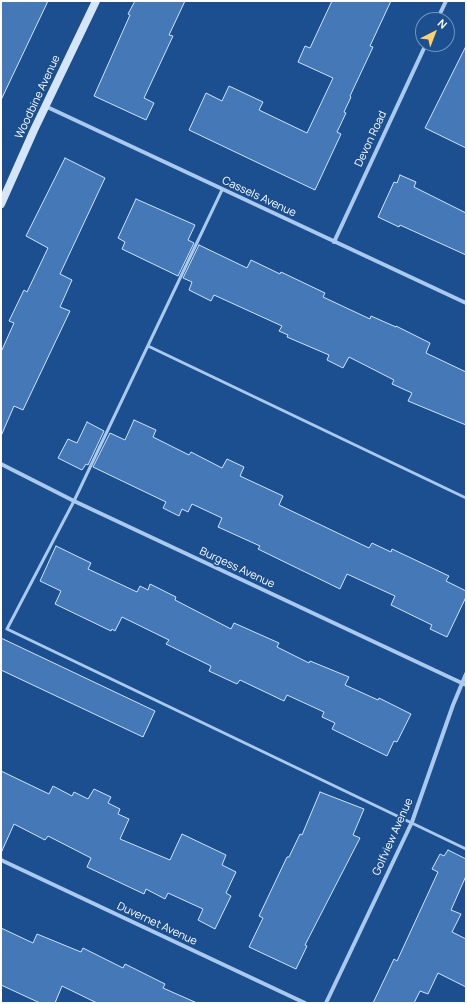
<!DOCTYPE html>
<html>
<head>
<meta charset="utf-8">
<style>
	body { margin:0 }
	#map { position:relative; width:467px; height:1004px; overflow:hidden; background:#1b4f8f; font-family:Manrope,sans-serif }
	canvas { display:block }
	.frame { position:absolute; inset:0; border:2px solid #fff; pointer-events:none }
	.north { position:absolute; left:415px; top:12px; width:40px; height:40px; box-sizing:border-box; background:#1b4f8f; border:1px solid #7695bc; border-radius:50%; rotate:42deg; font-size:11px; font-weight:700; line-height:16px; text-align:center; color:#fff }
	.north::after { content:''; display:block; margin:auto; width:14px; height:18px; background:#ffd166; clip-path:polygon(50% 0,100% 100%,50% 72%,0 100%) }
</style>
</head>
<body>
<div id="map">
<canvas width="467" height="1004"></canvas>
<div class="frame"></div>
<div class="north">N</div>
</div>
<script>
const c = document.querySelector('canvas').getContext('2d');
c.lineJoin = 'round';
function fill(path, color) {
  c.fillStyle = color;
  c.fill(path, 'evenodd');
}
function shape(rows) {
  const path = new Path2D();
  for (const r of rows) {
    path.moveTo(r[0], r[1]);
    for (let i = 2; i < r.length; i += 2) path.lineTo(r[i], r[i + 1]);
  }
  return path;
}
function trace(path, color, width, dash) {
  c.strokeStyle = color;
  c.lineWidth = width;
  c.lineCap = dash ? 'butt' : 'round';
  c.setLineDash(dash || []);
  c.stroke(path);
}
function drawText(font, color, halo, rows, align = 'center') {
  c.font = font + ' Manrope,sans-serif';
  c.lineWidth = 3.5;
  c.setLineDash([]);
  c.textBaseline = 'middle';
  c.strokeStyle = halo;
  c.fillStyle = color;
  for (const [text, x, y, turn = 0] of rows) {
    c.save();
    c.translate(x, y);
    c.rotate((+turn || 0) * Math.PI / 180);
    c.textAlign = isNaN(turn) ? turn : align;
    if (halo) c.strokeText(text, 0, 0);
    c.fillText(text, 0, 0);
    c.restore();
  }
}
const building = shape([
	[1,1,48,1,1,100,1,1],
	[135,1,185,1,169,35,173,36,144,98,154,103,146,120,94,96,130,15,128,14,135,1],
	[332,1,391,1,370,46,373,47,350,96,351,97,344,112,346,113,337,132,341,134,315,190,189,130,206,93,222,101,229,86,263,102,259,110,307,133,333,78,298,62,305,46,310,48,332,1],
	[466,46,466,148,425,128,466,46],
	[65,158,105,178,60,274,72,280,60,307,70,311,23,410,14,406,1,436,1,352,14,323,9,321,24,290,27,292,48,248,26,236,65,158],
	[400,175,416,182,414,187,466,213,466,255,400,225,399,227,378,217,394,182,397,183,400,175],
	[136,199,195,225,188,240,194,243,178,276,122,249,125,242,118,238,136,199],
	[199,245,247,268,251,260,280,274,281,272,325,293,323,297,370,319,371,316,396,327,396,326,430,343,426,353,466,372,466,425,408,401,412,393,392,384,394,380,349,357,343,368,327,360,329,355,287,337,288,335,279,331,282,326,214,295,211,301,189,290,192,282,183,278,199,245],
	[134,420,156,430,153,437,189,455,191,452,222,468,227,459,244,467,240,476,283,496,279,505,369,548,372,543,391,552,392,549,449,576,446,581,466,591,466,597,447,637,430,629,432,625,391,605,395,596,347,574,340,589,258,549,260,546,218,527,222,518,192,504,188,512,182,509,179,516,163,508,166,502,93,467,110,433,125,440,134,420],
	[87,422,104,431,88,465,86,464,82,470,58,458,68,439,77,443,87,422],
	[56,546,91,563,88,569,137,592,140,586,148,590,150,584,176,597,175,600,231,629,234,623,279,643,277,647,309,663,310,661,349,677,345,685,378,700,379,698,411,714,397,742,394,741,387,756,332,729,335,723,322,717,324,712,287,695,284,701,240,680,237,684,209,671,211,666,166,644,169,640,122,617,115,631,112,629,111,631,55,604,61,591,40,581,56,546],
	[1,638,155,711,143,737,1,670,1,638],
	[1,771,49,794,53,786,72,796,74,792,88,799,94,789,111,797,108,803,120,809,118,814,129,819,120,839,170,860,182,834,226,855,222,865,236,872,226,893,231,896,215,929,198,920,203,909,168,893,165,899,146,889,144,894,87,867,91,858,48,836,45,840,14,824,1,853,1,771],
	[320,792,364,809,353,835,360,838,305,945,307,946,296,969,249,947,263,918,259,916,287,857,289,857,300,834,302,835,320,792],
	[448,850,466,859,466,876,451,910,461,914,452,932,466,939,466,987,438,973,428,994,420,991,414,1003,373,1003,394,959,397,961,438,872,432,869,440,854,444,856,448,850],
	[1,928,33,943,37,934,81,952,83,948,123,968,125,964,165,984,163,988,197,1003,97,1003,62,986,55,1003,40,1003,1,985,1,928]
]);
const lane = shape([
	[222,190,74,501,7,629,466,849],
	[148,346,466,498]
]);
const street = shape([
	[437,20,446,1],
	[45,106,466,303],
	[334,242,426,44],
	[1,464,74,501,466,685],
	[1,860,305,1003],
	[326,1003,412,822,453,705,466,674]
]);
const secondary = shape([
	[1,204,34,130,96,1]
]);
const streetNames = [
	["Woodbine Avenue",38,97,-65],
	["Devon Road",371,139,-65],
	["Cassels Avenue",259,197,25],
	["Burgess Avenue",237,568,25],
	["Golfview Avenue",393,837,-66],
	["Duvernet Avenue",157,924,25]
];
fill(building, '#4478b7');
trace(building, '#cfe3fa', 1);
trace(lane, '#a9c9ee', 3);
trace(street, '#a9c9ee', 4);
trace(secondary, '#d6e6fa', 8);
drawText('11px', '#fff', '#1b4f8f', streetNames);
</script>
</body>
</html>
